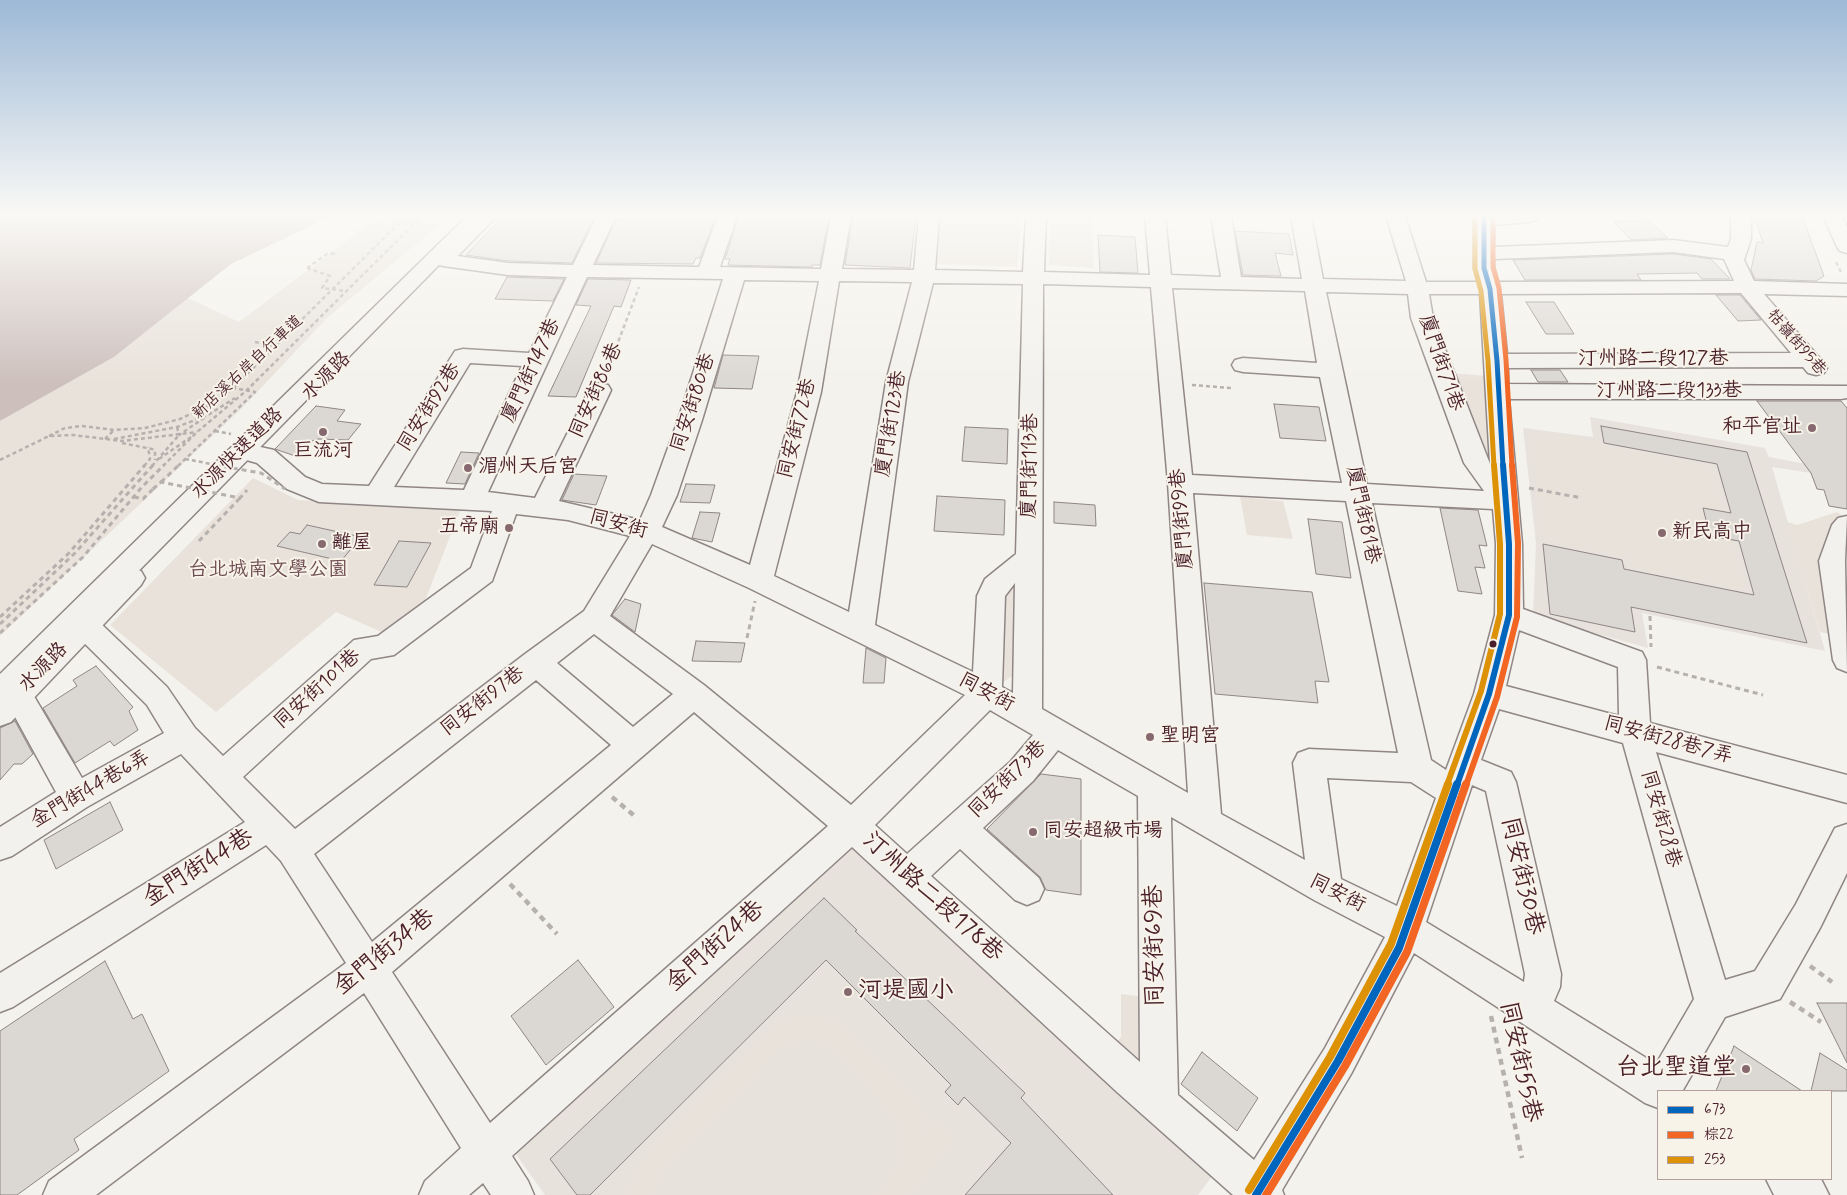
<!DOCTYPE html>
<html>
<head>
<meta charset="utf-8">
<style>
	body { margin:0 }
	#map { position:relative; width:1847px; height:1195px; overflow:hidden; background:#f4f2ec; font-family:Mynerve,"LXGW WenKai TC",sans-serif }
	canvas { display:block }
	.legend { position:absolute; left:1657px; top:1090px; width:175px; height:90px; box-sizing:border-box; background:#f7f3e8; border:1px solid #b29e9c; margin:0; padding:6px 9px; list-style:none; font-size:15px; color:#4a1f2b }
	.legend li { display:flex; align-items:center; gap:10px; height:25px }
	.legend b { width:25px; border:1px solid #b29e9c }
</style>
</head>
<body>
<div id="map">
<canvas width="1847" height="1195"></canvas>
<ul class="legend">
<li><b style="height:6px;background:#0065bd"></b>673</li>
<li><b style="height:6px;background:#f26522"></b>棕22</li>
<li><b style="height:6px;background:#dd9206"></b>253</li>
</ul>
</div>
<script>
const c = document.querySelector('canvas').getContext('2d');
c.lineJoin = 'round';
function fill(path, color) {
  c.fillStyle = color;
  c.fill(path, 'evenodd');
}
function shape(rows) {
  const path = new Path2D();
  for (const r of rows) {
    path.moveTo(r[0], r[1]);
    for (let i = 2; i < r.length; i += 2) path.lineTo(r[i], r[i + 1]);
  }
  return path;
}
function trace(path, color, width, dash) {
  c.strokeStyle = color;
  c.lineWidth = width;
  c.lineCap = dash ? 'butt' : 'round';
  c.setLineDash(dash || []);
  c.stroke(path);
}
function drawText(font, color, halo, rows, align = 'center') {
  c.font = font + ' Mynerve,"LXGW WenKai TC",sans-serif';
  c.lineWidth = 4;
  c.setLineDash([]);
  c.textBaseline = 'middle';
  c.strokeStyle = halo;
  c.fillStyle = color;
  for (const [text, x, y, turn = 0] of rows) {
    c.save();
    c.translate(x, y);
    c.rotate((+turn || 0) * Math.PI / 180);
    c.textAlign = isNaN(turn) ? turn : align;
    if (halo) c.strokeText(text, 0, 0);
    c.fillText(text, 0, 0);
    c.restore();
  }
}
const built = shape([
	[1590,417,1765,448,1769,457,1816,466,1829,506,1824,490,1817,489,1811,473,1772,467,1825,651,1642,613,1648,648,1533,616,1536,543,1523,428,1593,437],
	[851,838,1213,1175,1198,1195,545,1195,510,1146]
]);
const green = shape([
	[380,216,450,216,327,318,241,409,0,636,0,421,114,357,188,298,239,322],
	[935,216,1022,216,1017,267,930,264],
	[1050,216,1092,216,1094,268,1049,265],
	[1448,373,1490,376,1498,481,1481,462],
	[1532,433,1600,442,1600,446,1711,467,1745,589,1632,566,1630,557,1544,540],
	[1703,508,1718,511,1726,538,1710,535],
	[253,478,298,500,461,508,423,606,391,636,336,612,216,712,110,625],
	[1240,497,1283,501,1293,539,1247,535],
	[1837,512,1847,519,1829,549,1838,636,1820,632,1787,522,1797,525],
	[1025,579,1023,669,994,688,998,596],
	[1121,994,1153,998,1155,1071,1109,1051,1121,1037],
	[809,1015,830,1019,843,1026,918,1106,923,1116,923,1140,938,1121,954,1139,909,1195,879,1195,899,1167,903,1145,900,1122,837,1051,828,1045,808,1039,796,1040,780,1047,668,1163,661,1172,653,1195,629,1195,641,1164,655,1148,773,1027,793,1017]
]);
const water = shape([
	[0,216,331,216,231,264,114,357,0,421]
]);
const building = shape([
	[503,216,590,216,589,219,593,219,572,263,508,261,466,255,503,216],
	[631,216,709,216,715,218,700,258,696,258,693,264,596,263,616,220,629,220,631,216],
	[746,216,829,216,820,265,812,265,812,267,728,265,730,259,725,259,738,219,745,219,746,216],
	[853,216,916,216,910,268,845,265,853,216],
	[1754,216,1802,216,1824,276,1816,281,1755,279,1751,270,1757,242,1763,243,1754,216],
	[1649,220,1668,238,1631,240,1614,222,1649,220],
	[1235,231,1289,234,1293,255,1275,253,1281,276,1243,275,1235,231],
	[1098,235,1135,237,1138,273,1100,272,1098,235],
	[1673,254,1711,259,1730,279,1702,279,1697,273,1637,274,1641,280,1525,280,1513,260,1673,254],
	[507,277,508,277,564,279,553,301,495,299,507,277],
	[588,279,631,280,621,307,614,306,576,397,548,396,591,306,576,305,588,279],
	[1716,295,1740,295,1761,320,1738,321,1716,295],
	[1526,302,1554,302,1574,334,1546,334,1526,302],
	[723,355,759,356,752,389,714,388,723,355],
	[1531,370,1560,370,1568,382,1538,382,1531,370],
	[1757,401,1841,401,1847,408,1847,509,1829,506,1824,490,1817,489,1811,473,1757,401],
	[1274,404,1319,407,1326,441,1280,438,1274,404],
	[316,406,345,410,337,421,361,424,348,440,318,439,306,443,298,457,275,449,316,406],
	[1601,426,1747,452,1807,643,1631,607,1635,632,1550,614,1543,544,1622,560,1624,569,1754,595,1739,541,1710,536,1703,508,1731,513,1717,464,1604,443,1601,426],
	[965,427,1008,429,1007,464,962,461,965,427],
	[461,452,479,453,465,484,446,483,461,452],
	[574,474,607,476,596,505,562,500,574,474],
	[686,484,715,485,710,503,680,502,686,484],
	[937,496,1005,500,1004,535,934,531,937,496],
	[1054,502,1095,505,1096,526,1054,523,1054,502],
	[1440,508,1478,510,1487,546,1479,545,1485,568,1475,567,1482,594,1458,591,1440,508],
	[700,512,720,513,712,542,692,538,700,512],
	[1308,519,1342,522,1351,578,1316,574,1308,519],
	[307,525,361,537,341,561,277,546,290,532,300,534,307,525],
	[399,541,431,543,407,587,374,585,399,541],
	[1204,583,1312,592,1329,682,1315,681,1318,703,1215,694,1204,583],
	[625,599,641,604,635,632,612,615,625,599],
	[696,641,745,643,741,662,692,661,696,641],
	[866,648,886,658,884,683,863,683,866,648],
	[96,666,133,707,129,711,138,730,114,746,110,741,75,763,43,708,77,686,73,680,96,666],
	[15,721,33,754,22,764,14,764,0,780,0,728,15,721],
	[1041,774,1081,779,1081,895,1046,890,1040,877,987,829,1041,774],
	[110,802,123,830,56,869,44,840,110,802],
	[824,898,857,930,855,931,1025,1093,1021,1098,1113,1195,965,1195,1011,1143,964,1097,958,1105,945,1092,951,1085,826,960,590,1195,577,1195,550,1159,824,898],
	[578,960,614,1007,546,1065,511,1016,578,960],
	[105,961,133,1019,142,1014,169,1071,74,1139,79,1150,17,1195,0,1195,0,1031,105,961],
	[1817,1003,1847,1003,1847,1063,1817,1003],
	[1734,1046,1802,1091,1716,1091,1734,1046],
	[1202,1052,1258,1098,1237,1131,1181,1084,1202,1052],
	[1820,1053,1847,1070,1847,1091,1811,1091,1820,1053]
]);
const pathFar2 = shape([
	[1836,262,1842,274],
	[307,268,330,276,322,288,345,291],
	[307,268,327,254,337,253],
	[255,342,275,346],
	[606,374,639,287],
	[1192,385,1231,388],
	[177,427,179,435,204,418],
	[215,431,231,434],
	[49,436,65,428,82,426,114,430,145,428,180,419,210,405,233,388,392,230,409,216],
	[105,439,114,430],
	[114,439,177,427,208,415,235,398],
	[122,443,152,449,155,451,155,460],
	[159,459,191,437],
	[0,460,49,436,73,435,122,441,197,432],
	[144,466,150,459,148,447],
	[152,466,179,435],
	[163,466,197,432,246,391,422,216],
	[178,466,255,392,234,388]
]);
const pathFar1 = shape([
	[161,482,179,465],
	[1529,488,1582,498],
	[134,497,143,499,153,489],
	[199,541,240,498],
	[1650,616,1651,647],
	[0,617,69,553,145,465],
	[0,624,74,554,153,465],
	[0,633,83,557,141,488,164,465],
	[747,638,755,601],
	[1657,667,1763,695]
]);
const path = shape([
	[612,797,637,818],
	[510,884,557,934],
	[1810,966,1832,982],
	[1790,1002,1821,1022],
	[1491,1016,1522,1158]
]);
const minor = shape([
	[597,216,616,216,593,265,699,267,718,216,737,216,720,267,821,269,831,216,851,216,842,269,914,270,919,216,939,216,935,270,1023,272,1026,216,1046,216,1044,272,1150,275,1145,216,1165,216,1171,275,1221,277,1211,216,1231,216,1241,277,1302,279,1291,216,1311,216,1323,279,1406,281,1386,216,1405,216,1426,282,1478,282,1474,268,1474,216,1539,216,1537,220,1530,222,1494,225,1494,247,1673,240,1728,247,1731,239,1731,216,1751,216,1751,239,1744,260,1754,281,1847,284,1847,296,1764,294,1824,363,1827,368,1824,373,1816,375,1808,373,1803,367,1508,368,1508,384,1847,386,1847,398,1841,399,1509,399,1522,544,1523,609,1642,652,1646,660,1650,723,1847,775,1847,803,1656,752,1725,980,1755,971,1796,904,1835,828,1847,824,1847,873,1820,928,1780,999,1725,1017,1683,1090,1658,1091,1658,1108,1645,1103,1414,953,1351,1074,1282,1190,1284,1195,1233,1195,1117,1092,852,847,512,1156,528,1181,534,1195,491,1195,483,1183,469,1195,419,1195,425,1181,461,1148,364,993,96,1195,43,1195,49,1181,346,963,281,861,266,845,13,1007,0,1012,0,973,245,822,181,754,87,807,12,856,0,860,0,827,56,792,3,695,8,686,18,683,28,686,82,778,164,733,147,705,75,634,71,626,75,618,85,615,95,618,167,687,195,728,223,756,354,640,378,636,471,568,492,511,319,502,287,489,257,463,243,459,240,453,243,447,252,445,265,448,274,450,305,477,322,484,369,486,455,351,463,349,529,353,567,277,508,275,443,266,436,264,433,260,436,256,443,254,508,263,573,265,597,216],
	[1673,252,1724,259,1734,281,1498,282,1494,268,1494,259,1673,252],
	[587,277,723,279,678,420,651,495,640,520,559,501,611,390,608,385,600,383,592,385,589,390,535,498,488,492,587,277],
	[744,280,819,281,797,392,750,565,662,527,677,495,702,420,744,280],
	[839,281,912,282,886,382,849,612,774,576,821,392,839,281],
	[933,283,1023,284,1016,554,985,579,977,596,973,672,875,625,908,382,933,283],
	[1043,284,1151,287,1168,483,1188,793,1042,709,1043,284],
	[1172,288,1305,291,1317,363,1243,358,1235,360,1232,365,1235,370,1243,372,1320,377,1342,483,1192,475,1172,288],
	[1326,292,1408,294,1411,318,1464,463,1484,491,1367,484,1326,292],
	[1741,293,1791,353,1507,354,1501,294,1741,293],
	[1429,294,1480,294,1490,464,1433,318,1429,294],
	[470,363,522,366,464,490,394,487,470,363],
	[1193,493,1346,501,1398,753,1309,749,1298,753,1293,763,1305,860,1221,814,1193,493],
	[1372,503,1493,509,1496,544,1495,615,1474,694,1446,770,1431,760,1372,503],
	[516,514,568,520,630,536,584,611,525,654,295,829,243,777,371,659,394,655,492,581,516,514],
	[652,544,749,588,965,695,851,805,704,685,610,616,652,544],
	[1015,583,1013,693,1002,687,1005,596,1015,583],
	[1519,630,1618,667,1619,716,1506,686,1519,630],
	[594,634,673,694,633,727,557,663,594,634],
	[536,680,611,745,372,942,314,854,536,680],
	[1499,709,1623,743,1694,999,1656,1064,1554,1001,1560,987,1561,974,1516,782,1511,772,1481,760,1499,709],
	[990,710,1033,735,1011,761,907,854,875,825,990,710],
	[694,712,828,826,490,1123,392,972,694,712],
	[1058,750,1138,796,1140,1062,931,876,960,849,1015,900,1027,905,1039,900,1044,889,1039,878,983,828,1033,781,1058,750],
	[1327,778,1411,782,1436,798,1397,906,1341,879,1327,778],
	[1472,785,1486,791,1525,974,1524,982,1426,922,1472,785],
	[1171,817,1314,900,1385,937,1325,1048,1254,1160,1178,1095,1171,817],
	[1847,516,1845,561,1847,672,1837,668,1833,660,1819,561,1832,525,1838,518,1847,516],
	[1766,1179,1821,1179,1829,1195,1774,1195,1766,1179]
]);
const major = shape([
	[477,216,497,216,452,262,445,264,438,262,435,258,438,254,477,216],
	[1823,216,1842,216,1847,227,1847,253,1840,251,1837,247,1823,216],
	[131,568,141,571,145,578,141,585,11,722,0,726,0,693,121,571,131,568]
]);
const highway = shape([
	[467,216,487,216,10,702,0,705,0,674,467,216]
]);
const pathBridgeFar1 = shape([
	[185,459,222,466]
]);
const pathBridge = shape([
	[215,465,261,473,285,489],
	[153,489,161,482,240,498,247,490]
]);
const bus1Far2 = shape([
	[1484,216,1484,268,1490,289,1497,361,1503,466]
]);
const bus1Far1 = shape([
	[1457,785,1489,694,1509,615,1509,544,1503,465]
]);
const bus1 = shape([
	[1256,1195,1338,1061,1399,948,1457,784]
]);
const bus2Far2 = shape([
	[1493,216,1493,267,1499,288,1506,360,1512,466]
]);
const bus2Far1 = shape([
	[1466,785,1497,697,1517,617,1518,543,1512,465]
]);
const bus2 = shape([
	[1266,1195,1345,1066,1407,952,1466,784]
]);
const bus3Far2 = shape([
	[1475,216,1475,269,1481,291,1488,361,1494,466]
]);
const bus3Far1 = shape([
	[1447,785,1481,691,1500,614,1500,544,1494,465]
]);
const bus3 = shape([
	[1249,1190,1330,1057,1391,944,1448,784]
]);
const markers = [
	[1812,428,5,"#86696f"],
	[323,432,5,"#86696f"],
	[468,468,5,"#86696f"],
	[509,528,5,"#86696f"],
	[1662,533,5,"#86696f"],
	[322,544,5,"#86696f"],
	[1493,644,4.5,"#4a1f2b"],
	[1150,737,5,"#86696f"],
	[1033,832,5,"#86696f"],
	[848,992,5,"#86696f"],
	[1746,1069,5,"#86696f"]
];
const farStreetnames = [
	["牯嶺街95巷",1796,343,49],
	["新店溪右岸自行車道",248,368,-43]
];
const streetNames = [
	["汀州路二段127巷",1653,360],
	["廈門街71巷",1440,363,71],
	["廈門街147巷",532,371,-65],
	["水源路",327,377,-45],
	["同安街86巷",597,391,-66],
	["汀州路二段133巷",1669,392],
	["同安街80巷",694,403,-72],
	["同安街92巷",430,408,-58],
	["廈門街123巷",892,424,-81],
	["同安街72巷",798,429,-76],
	["水源快速道路",238,454,-45],
	["廈門街113巷",1031,466,-89],
	["廈門街81巷",1362,515,78],
	["廈門街99巷",1183,519,-95],
	["同安街",618,525,15],
	["水源路",44,668,-46],
	["同安街101巷",318,690,-42],
	["同安街",986,693,28],
	["同安街97巷",483,702,-38],
	["同安街28巷7弄",1668,741,15],
	["同安街73巷",1008,780,-45],
	["金門街44巷6弄",91,790,-30],
	["同安街28巷",1660,819,74],
	["同安街",1337,894,27]
];
const poiNames = [
	["和平官址",1802,428,"right"],
	["巨流河",323,452,"center"],
	["湄州天后宮",478,468],
	["五帝廟",499,528,"right"],
	["新民高中",1672,533],
	["離屋",332,544],
	["聖明宮",1160,737],
	["同安超級市場",1043,832]
];
const parkNames = [
	["台北城南文學公園",268,571]
];
const nearStreetnames = [
	["金門街44巷",199,869,-32],
	["同安街30巷",1521,876,77],
	["汀州路二段178巷",932,898,42],
	["同安街69巷",1156,946,-91],
	["金門街24巷",716,947,-42],
	["金門街34巷",385,953,-39],
	["同安街55巷",1519,1062,78]
];
const nearPoinames = [
	["河堤國小",858,992],
	["台北聖道堂",1736,1069,"right"]
];
fill(built, '#e7e2db');
fill(green, '#e8e2da');
fill(water, '#cdc0bc');
fill(building, '#dbd7d3');
trace(building, '#8f8685', 1);
trace(minor, '#8f8685', 3);
trace(major, '#8f8685', 3);
trace(highway, '#8f8685', 3);
trace(pathFar2, '#b6b0ae', 2.5, [4, 3]);
trace(pathFar1, '#b6b0ae', 3, [5, 4]);
trace(path, '#b6b0ae', 4.5, [6, 5]);
fill(minor, '#f2f1ed');
fill(major, '#f2f1ed');
fill(highway, '#f2f1ed');
trace(pathBridgeFar1, '#b6b0ae', 2.5, [4, 3]);
trace(pathBridge, '#b6b0ae', 3, [5, 4]);
trace(bus1Far2, '#0065bd', 5);
trace(bus1Far1, '#0065bd', 6);
trace(bus1, '#0065bd', 8);
trace(bus2Far2, '#f26522', 5);
trace(bus2Far1, '#f26522', 6);
trace(bus2, '#f26522', 8);
trace(bus3Far2, '#dd9206', 5);
trace(bus3Far1, '#dd9206', 6);
trace(bus3, '#dd9206', 8);
const sky = c.createLinearGradient(0, 0, 0, 384);
sky.addColorStop(0, '#9db9d6');
sky.addColorStop(0.56, '#faf9f6');
sky.addColorStop(1, '#faf9f600');
c.fillStyle = sky;
c.fillRect(0, 0, 1847, 384);
for (const [x, y, r, color] of markers) {
  const dot = new Path2D();
  dot.arc(x, y, r, 0, 2 * Math.PI);
  c.fillStyle = color;
  c.fill(dot);
  trace(dot, '#f7f3e8', 2);
}
drawText('16px', '#4a1f2b', '#f7f3e8', farStreetnames);
drawText('20px', '#4a1f2b', '#f7f3e8', streetNames);
drawText('20px', '#4a1f2b', '#f7f3e8', poiNames, 'left');
drawText('20px', '#6f4c53', '#f7f3e8', parkNames);
drawText('24px', '#4a1f2b', '#f7f3e8', nearStreetnames);
drawText('24px', '#4a1f2b', '#f7f3e8', nearPoinames, 'left');
</script>
</body>
</html>
